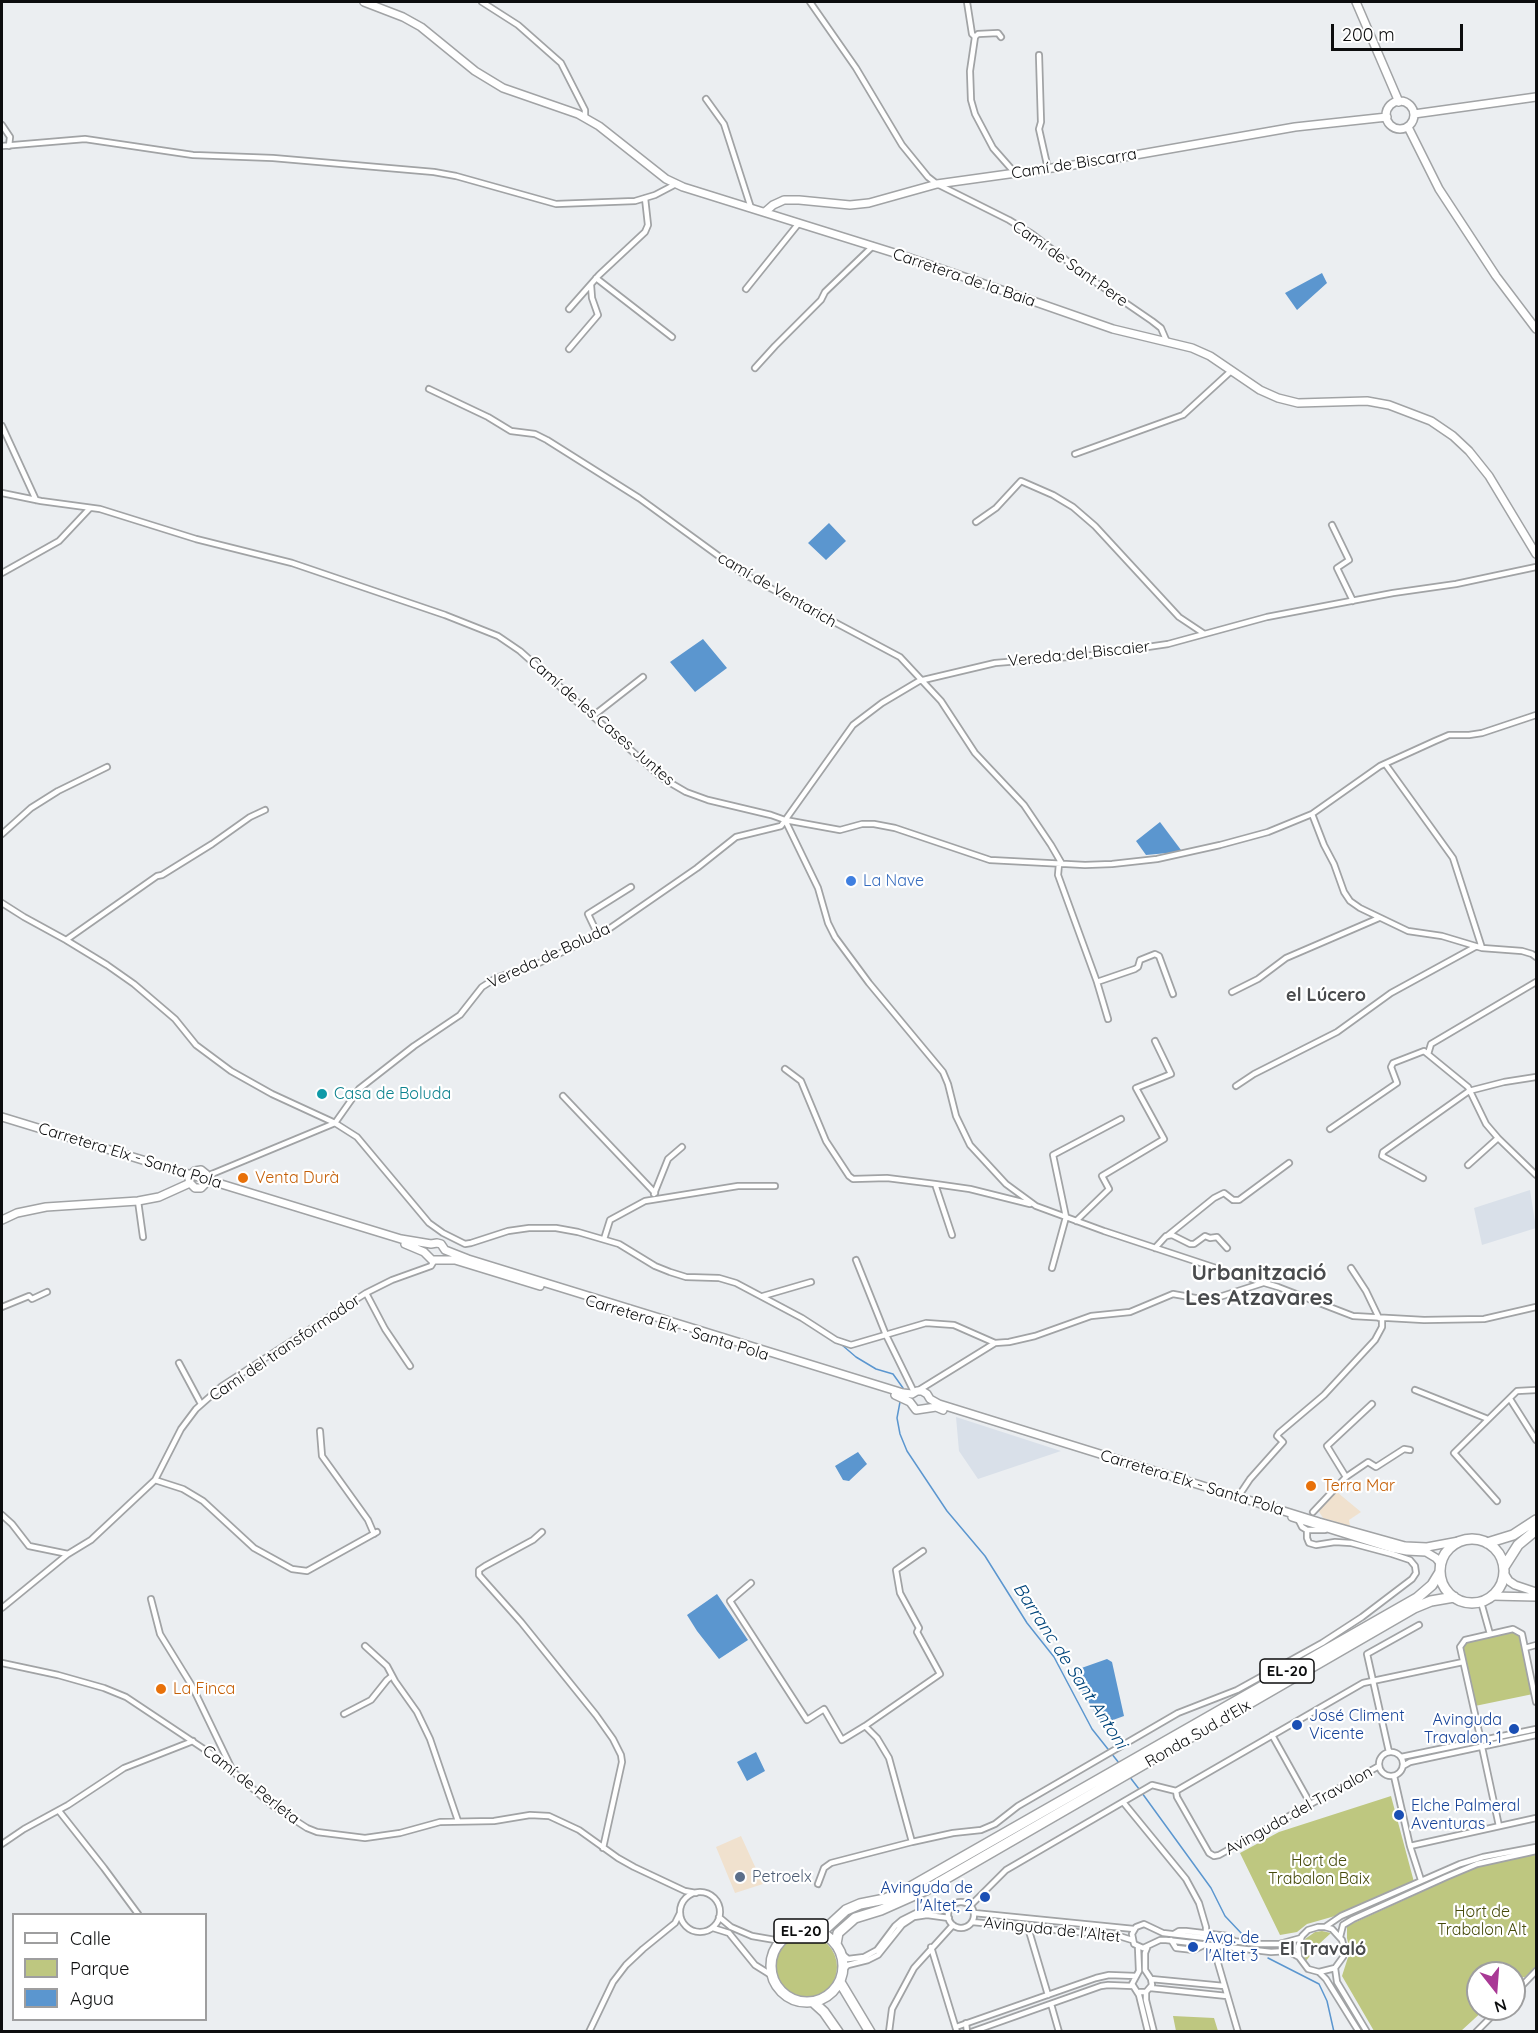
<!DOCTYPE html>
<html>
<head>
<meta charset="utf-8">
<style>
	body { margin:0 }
	#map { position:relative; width:1538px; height:2033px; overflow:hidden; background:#ebeef1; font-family:Quicksand,sans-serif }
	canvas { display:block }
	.frame { position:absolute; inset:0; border:3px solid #0c0d0e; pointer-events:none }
	.legend { position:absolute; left:12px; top:1913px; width:195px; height:108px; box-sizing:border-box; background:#fff; border:2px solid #9e9e9f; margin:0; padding:8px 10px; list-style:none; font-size:18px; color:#0c0d0e }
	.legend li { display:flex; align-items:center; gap:12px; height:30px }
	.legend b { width:30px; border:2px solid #9e9e9f }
	.north { position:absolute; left:1466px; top:1961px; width:60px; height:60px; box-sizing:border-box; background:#fff; border:2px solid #9e9e9f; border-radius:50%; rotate:163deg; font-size:16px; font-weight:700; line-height:24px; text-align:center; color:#0c0d0e }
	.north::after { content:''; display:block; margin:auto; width:21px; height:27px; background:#a93995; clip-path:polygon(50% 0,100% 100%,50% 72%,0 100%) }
	.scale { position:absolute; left:1331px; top:24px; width:132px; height:27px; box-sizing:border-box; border:3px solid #0c0d0e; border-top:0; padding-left:8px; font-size:18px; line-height:21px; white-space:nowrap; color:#0c0d0e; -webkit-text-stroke:4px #fff; paint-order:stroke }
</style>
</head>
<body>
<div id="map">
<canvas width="1538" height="2033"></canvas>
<div class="frame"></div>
<ul class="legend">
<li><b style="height:8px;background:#fff"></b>Calle</li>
<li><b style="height:16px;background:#bec780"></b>Parque</li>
<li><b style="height:16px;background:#5b96cf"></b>Agua</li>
</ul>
<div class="north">N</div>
<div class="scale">200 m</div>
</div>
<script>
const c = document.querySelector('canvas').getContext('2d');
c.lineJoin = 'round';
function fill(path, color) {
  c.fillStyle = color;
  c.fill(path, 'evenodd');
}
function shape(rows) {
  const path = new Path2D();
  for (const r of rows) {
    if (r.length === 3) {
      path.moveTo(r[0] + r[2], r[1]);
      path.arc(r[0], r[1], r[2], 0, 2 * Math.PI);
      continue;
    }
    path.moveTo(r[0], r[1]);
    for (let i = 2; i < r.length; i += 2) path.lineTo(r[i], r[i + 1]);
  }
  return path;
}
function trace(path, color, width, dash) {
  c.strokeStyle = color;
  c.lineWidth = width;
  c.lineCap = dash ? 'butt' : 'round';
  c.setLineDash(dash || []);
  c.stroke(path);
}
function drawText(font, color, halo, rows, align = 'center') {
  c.font = font + ' Quicksand,sans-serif';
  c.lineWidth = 4.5;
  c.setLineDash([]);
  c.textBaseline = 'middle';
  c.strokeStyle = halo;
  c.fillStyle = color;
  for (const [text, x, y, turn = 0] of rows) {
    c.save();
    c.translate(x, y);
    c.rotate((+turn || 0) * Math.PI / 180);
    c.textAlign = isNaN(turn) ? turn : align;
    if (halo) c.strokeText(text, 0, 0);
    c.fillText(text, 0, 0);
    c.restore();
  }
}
const commercial = shape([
	[1337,1492,1361,1512,1349,1520,1350,1526,1323,1518,1318,1510],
	[741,1836,763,1884,735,1893,716,1847]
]);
const built = shape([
	[1530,1190,1536,1228,1482,1245,1474,1208],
	[956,1417,1061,1451,978,1479,959,1451]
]);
const green = shape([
	[1511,1632,1518,1634,1521,1639,1533,1694,1475,1706,1463,1647,1468,1642],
	[1391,1796,1414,1882,1335,1916,1307,1924,1297,1932,1280,1935,1240,1853,1279,1832],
	[1536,1854,1536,1966,1525,1977,1514,1979,1514,1973,1478,1973,1478,2009,1485,2009,1461,2031,1374,2031,1342,1976,1350,1951,1347,1938,1347,1926,1478,1866],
	[1322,1931,1331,1933,1319,1944,1306,1961,1302,1952,1305,1939,1315,1932],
	[805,1967,32],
	[1173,2016,1214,2018,1218,2031,1176,2031]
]);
const water = shape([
	[1322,273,1327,283,1297,310,1285,293],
	[829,523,846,541,826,560,808,543],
	[703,639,727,668,695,692,670,662],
	[1160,822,1181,850,1178,852,1146,855,1136,841],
	[858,1452,867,1464,849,1481,843,1480,835,1466],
	[717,1594,748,1640,719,1659,697,1631,687,1615],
	[1107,1659,1112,1662,1124,1716,1102,1724,1073,1676,1073,1671],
	[756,1752,765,1771,747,1781,737,1762]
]);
const stream = shape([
	[842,1345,856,1357,876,1369,893,1374,903,1388],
	[900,1402,897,1418,900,1434,907,1451,947,1511,985,1556,1027,1623,1054,1657,1092,1729,1119,1763],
	[1129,1776,1139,1789],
	[1142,1793,1211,1888,1225,1916,1242,1934],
	[1268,1958,1319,1984,1327,2001,1334,2032]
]);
const street = shape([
	[482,2,518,25,561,63,585,110,585,118],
	[810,2,856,68,902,145,928,177,937,184,1009,220,1032,234,1088,277,1152,321,1161,328,1167,342],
	[967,2,972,34,975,37],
	[1001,37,998,33,978,34,975,37,970,71,971,100,975,114,993,148,1015,173],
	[1039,55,1041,122,1039,129,1048,169],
	[706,99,724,124,751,208],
	[2,125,10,137,9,146],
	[2,146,85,139,193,155,273,158,434,172,456,176,556,204,635,201,655,195,676,184],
	[596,278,672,337],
	[746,289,799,223],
	[569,309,599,275,645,232,648,225,645,198],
	[569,349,598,315,592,298,591,285],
	[755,368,775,346,821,300,825,292,873,246],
	[429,389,488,417,511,431,535,434,547,440,639,498,742,573,900,657,941,701,975,753,1024,805,1051,845,1062,864],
	[2,426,36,500],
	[1075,454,1183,415,1231,371],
	[2,493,41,501,100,509,196,539,292,563,445,615,498,636,520,651,662,778,686,792,708,800,771,815,785,820,840,830,862,824,874,824,895,828,990,860,1085,865,1112,864,1157,859,1220,845,1268,832,1312,814,1380,766,1435,741,1449,735,1469,735,1482,733,1536,715],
	[976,522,996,508,1021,481,1053,495,1073,507,1095,526,1179,617,1203,633],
	[1332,525,1349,560,1337,568,1353,601],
	[2,573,59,541,90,508],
	[593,716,643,677],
	[1386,765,1453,858,1482,948],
	[1312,814,1324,845,1334,864,1344,892,1350,901,1360,908,1408,931,1442,936,1482,948,1522,951,1532,954,1536,957],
	[785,820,818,888,828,923,835,937,869,983,943,1072,948,1084,956,1116,970,1145,1006,1184,1036,1206,1104,1231,1231,1273,1278,1287,1353,1316,1424,1320,1484,1319,1536,1307],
	[2,834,31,808,58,791,107,767],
	[1059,864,1058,875,1097,982,1108,1019],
	[2,903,24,917,66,940,107,965,134,984,175,1019,196,1045,231,1071,272,1094,335,1123,357,1137,429,1223,443,1233,465,1244,471,1243,508,1231,529,1228,556,1228,578,1232,619,1244,655,1266,670,1272,686,1277,719,1278,736,1283,802,1318,836,1340,851,1345,926,1323,954,1325,995,1343,1009,1342,1035,1336,1091,1316,1130,1312,1173,1294,1201,1299,1213,1299,1263,1283],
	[598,935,588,914,631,887],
	[66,940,157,876,162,875,212,844,250,817,265,810],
	[1097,982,1135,969,1138,967,1140,960,1155,954,1159,956,1173,994],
	[1232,992,1258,979,1286,958,1379,918],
	[1428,1054,1431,1044,1536,982],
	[785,1069,801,1081,826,1141,849,1176,853,1179,887,1178,935,1184,970,1189,1030,1204],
	[1236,1086,1254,1074,1337,1032,1391,993,1475,947],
	[563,1096,655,1193],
	[1330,1129,1397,1083,1391,1067,1393,1063,1424,1051,1468,1087,1486,1124,1498,1138,1536,1175],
	[1468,1165,1498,1138],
	[207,1176,335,1123,359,1089,414,1046,460,1015,482,987,496,978,539,963,603,933,697,868,736,837,781,826,853,725,882,703,919,681,995,663,1093,655,1168,644,1267,617,1393,593,1456,584,1536,567],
	[1423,1178,1382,1156,1383,1152,1469,1091,1504,1082,1536,1077],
	[935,1184,952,1235],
	[654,1194,668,1159,682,1147],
	[138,1201,143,1237],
	[1076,1221,1109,1189,1102,1176,1164,1139,1136,1088,1171,1074,1155,1041],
	[1167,1236,1214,1198,1224,1193,1233,1200,1239,1200,1289,1163],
	[604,1239,610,1220,645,1201,738,1186,775,1186],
	[1155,1248,1166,1236,1172,1235,1190,1244,1194,1244,1205,1236,1210,1238,1217,1237,1227,1248],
	[856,1260,886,1335,914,1392],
	[1052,1268,1066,1217,1053,1155,1121,1119],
	[1351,1268,1366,1291,1379,1318],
	[366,1293,385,1329,410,1366],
	[763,1296,811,1282],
	[2,1307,29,1296,32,1299,47,1292],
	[179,1363,201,1404],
	[919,1390,995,1343],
	[1415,1390,1488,1419],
	[1510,1399,1536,1440],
	[320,1431,322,1456,368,1520,374,1534],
	[1346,1477,1327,1446,1372,1404],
	[155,1480,183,1489,203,1501,254,1548,292,1569,307,1571,377,1532],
	[1238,1497,1250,1479,1283,1442,1277,1436,1279,1433,1324,1395,1375,1340,1382,1327,1382,1319],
	[1497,1501,1454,1453,1517,1391,1536,1390],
	[1313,1512,1346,1477,1368,1462,1376,1467,1404,1449,1410,1450],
	[2,1515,12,1524,29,1546,68,1554],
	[1307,1530,1325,1530],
	[542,1532,533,1540,485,1566,479,1570,479,1575,521,1622,596,1715,613,1739,621,1755,622,1762,603,1848],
	[751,1583,730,1601,807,1720,824,1709,842,1740,865,1726,877,1738,889,1758,912,1842],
	[151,1599,160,1634,192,1686,231,1767],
	[1481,1602,1490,1634],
	[2,1608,68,1554,91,1540,155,1480,181,1429,196,1409,222,1386,366,1293,392,1280,431,1266,434,1261],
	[365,1646,387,1666,395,1681,417,1712,430,1739,458,1821],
	[1525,1648,1536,1645],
	[2,1663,58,1675,104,1688,126,1697,216,1757,273,1806,307,1828,317,1832,365,1838,400,1833,440,1822,494,1821,530,1815,549,1816,579,1830,618,1858,634,1867,685,1891,696,1893],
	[344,1714,371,1700,387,1680,392,1676],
	[865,1726,940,1674,917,1632,919,1628,900,1593,896,1570,923,1551],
	[1272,1735,1310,1803],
	[1481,1741,1460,1647,1465,1640,1513,1629,1522,1634,1536,1702],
	[1482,1747,1499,1826],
	[1391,1764,12],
	[1389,1752,1367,1654,1419,1625],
	[1401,1757,1536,1729],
	[1403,1766,1410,1762,1536,1735],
	[1394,1776,1410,1846,1421,1880],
	[1176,1791,1363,1683,1463,1662],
	[1176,1791,1177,1797,1209,1853,1214,1856,1219,1855,1379,1766],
	[1123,1802,1186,1879,1199,1903,1206,1927,1206,1933],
	[59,1811,104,1868,138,1914],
	[2,1844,24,1829,68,1805,124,1768,193,1741],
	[1410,1846,1536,1818],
	[818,1884,824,1868,831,1863,912,1842,953,1833,981,1830,995,1824,1018,1806,1178,1713,1237,1690,1322,1643,1362,1617,1412,1579,1416,1573,1415,1566,1410,1560,1392,1554,1351,1543,1335,1542,1316,1545,1309,1543,1307,1538,1307,1530,1302,1527,1299,1521],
	[700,1912,20],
	[961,1915,13],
	[970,1906,1006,1870,1152,1785,1176,1791],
	[974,1913,1134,1929],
	[719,1917,731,1927,752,1936,781,1941],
	[972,1922,1119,1936,1132,1940],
	[1325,1927,1341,1916,1460,1864,1483,1857,1536,1847],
	[713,1928,729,1933,755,1965,771,1975],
	[1029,1931,1048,1995],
	[1174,1934,1179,1931,1186,1931,1228,1936,1234,1941],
	[1340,1937,1343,1925,1353,1919,1446,1877,1477,1864,1536,1851],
	[1171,1940,1176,1948,1194,1950,1204,1945],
	[1213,1946,1238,2032],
	[931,1947,957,2032],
	[1138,1947,1139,1971,1132,1984,1139,1995,1148,2032],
	[840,1952,848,1959,864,1957,877,1950,895,1926,902,1920,916,1913,941,1911,950,1908],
	[1299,1957,1288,1951,1271,1952,1166,1940,1160,1940,1143,1948,1134,1944,1132,1934,1136,1927,1144,1924,1163,1933,1258,1944,1279,1944,1301,1938],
	[1335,1968,1337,1982,1367,2032],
	[843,1970,848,1965,868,1960,878,1955,902,1925,914,1917,927,1915,949,1918],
	[1319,1972,1335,1968,1343,1957,1344,1948,1342,1940,1332,1929,1325,1927,1318,1927,1308,1930,1302,1936,1298,1947,1299,1957,1308,1969,1319,1972,1326,1979,1359,2032],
	[1151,1979,1224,1986],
	[1150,1988,1227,1996],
	[1139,1992,1146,1992,1152,1985,1151,1979,1145,1970,1145,1953,1147,1948],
	[1146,1992,1146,2000,1154,2032],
	[1514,1994,1536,1971],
	[1051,2004,1059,2032],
	[966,2023,967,2032],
	[956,2027,1096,1978,1109,1975,1136,1976],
	[589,2032,613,1982,626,1965,643,1949,675,1923,680,1913],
	[889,2032,892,2009,914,1968,953,1925],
	[971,2032,1101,1986,1108,1985,1133,1986],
	[1476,2032,1499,2009]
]);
const secondary = shape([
	[364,2,403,17,421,27,475,71,503,88,578,114,599,126,666,179,683,187,904,256,1113,329,1192,348,1210,356,1260,390,1278,398,1298,403,1367,401,1389,405,1431,421,1453,436,1469,451,1489,476,1536,554],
	[1356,2,1399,102],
	[1400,115,14],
	[1414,114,1536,97],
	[1408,127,1439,189,1496,276,1536,329],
	[765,212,773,205,784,200,799,200,850,205,869,203,937,184,1095,162,1295,127,1387,117],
	[2,1117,401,1239,431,1244,437,1243,441,1244,445,1250,468,1259,903,1393,912,1394,917,1391,922,1391,927,1394,930,1399,939,1404,1319,1522,1405,1546,1427,1547,1459,1541],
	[190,1175,195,1171,201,1170,206,1174,207,1180],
	[189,1179,190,1183,195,1188,201,1188,206,1183],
	[2,1220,17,1213,46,1207,138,1201,159,1197,190,1183],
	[405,1244,424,1252,432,1260,455,1260,540,1286],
	[895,1395,910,1402,916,1410,936,1407,943,1410],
	[1292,1517,1391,1548,1407,1551,1426,1552,1436,1558,1441,1564],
	[1504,1573,1509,1581,1515,1585,1536,1592],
	[1492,1596,1536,1597]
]);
const highway = shape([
	[1472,1571,32],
	[1487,1543,1513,1535,1536,1520],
	[1504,1567,1518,1545,1536,1530],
	[807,1966,36],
	[821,1933,846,1910,860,1904,885,1899,907,1889,1417,1598,1432,1585,1440,1572],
	[836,1944,838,1933,855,1918,881,1910,926,1890,1414,1608,1431,1601,1454,1597],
	[840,1982,870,2032],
	[813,2002,824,2012,838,2032]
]);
const markers = [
	[851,881,6,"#3f7fe0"],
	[322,1094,6,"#0f9aa8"],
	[243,1178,6,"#e8710a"],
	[1311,1486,6,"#e8710a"],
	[161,1689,6,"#e8710a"],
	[1297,1725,6,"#1a4fb4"],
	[1514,1729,6,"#1a4fb4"],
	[1399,1815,6,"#1a4fb4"],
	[740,1877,6,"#5c6f8a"],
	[985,1897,6,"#1a4fb4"],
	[1193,1947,6,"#1a4fb4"]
];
const shields = [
	[1287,1671,54],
	[801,1931,54]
];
const shieldNames = [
	["EL-20",1287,1671],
	["EL-20",801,1931]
];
const streetNames = [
	["Camí de Biscarra",1074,164,-9],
	["Camí de Sant Pere",1070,264,35],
	["Carretera de la Baia",964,278,19],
	["camí de Ventarich",777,590,30],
	["Vereda del Biscaier",1079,654,-6],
	["Camí de les Cases Juntes",601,721,41],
	["Vereda de Boluda",549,956,-25],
	["Carretera Elx - Santa Pola",130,1156,17],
	["Carretera Elx - Santa Pola",677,1328,17],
	["Camí del transformador",285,1348,-34],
	["Carretera Elx - Santa Pola",1192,1483,17],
	["Ronda Sud d'Elx",1198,1734,-30],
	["Camí de Perleta",251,1785,38],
	["Avinguda del Travalon",1299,1811,-29],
	["Avinguda de l'Altet",1052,1930,6]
];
const shopNames = [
	["La Nave",863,881]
];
const cultureNames = [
	["Casa de Boluda",334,1094]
];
const foodNames = [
	["Venta Durà",255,1178],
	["Terra Mar",1323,1486],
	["La Finca",173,1689]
];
const transitNames = [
	["José Climent",1309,1716],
	["Vicente",1309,1734],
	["Avinguda",1502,1720,"right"],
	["Travalon, 1",1502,1738,"right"],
	["Elche Palmeral",1411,1806],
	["Aventuras",1411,1824],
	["Avinguda de",973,1888,"right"],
	["l'Altet, 2",973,1906,"right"],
	["Avg. de",1205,1938],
	["l'Altet 3",1205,1956]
];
const parkNames = [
	["Hort de",1319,1861],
	["Trabalon Baix",1319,1879],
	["Hort de",1482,1912],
	["Trabalon Alt",1482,1930]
];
const serviceNames = [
	["Petroelx",752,1877]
];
const neighbourhoodNames = [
	["el Lúcero",1326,996],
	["El Travaló",1323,1950]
];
const waterNames = [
	["Barranc de Sant Antoni",1070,1666,57]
];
const districtNames = [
	["Urbanització",1259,1273],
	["Les Atzavares",1259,1298]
];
fill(commercial, '#f0e1ce');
fill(built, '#d9e0e9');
fill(green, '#bec780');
fill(water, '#5b96cf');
trace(stream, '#5b96cf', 1.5);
trace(street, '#a1a3a5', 8);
trace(secondary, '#a1a3a5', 10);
trace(highway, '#a1a3a5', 12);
trace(street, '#fff', 4.5);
trace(secondary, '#fff', 7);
trace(highway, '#fff', 9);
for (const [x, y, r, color] of markers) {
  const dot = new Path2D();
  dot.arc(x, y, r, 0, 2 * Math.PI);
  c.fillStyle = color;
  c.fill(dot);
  trace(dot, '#fff', 2);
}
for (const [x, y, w] of shields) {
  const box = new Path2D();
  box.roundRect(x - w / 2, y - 12, w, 24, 4.5);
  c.fillStyle = '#fff';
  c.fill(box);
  trace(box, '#0c0d0e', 1.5);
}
drawText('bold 15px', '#0c0d0e', null, shieldNames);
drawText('16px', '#0c0d0e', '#fff', streetNames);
drawText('16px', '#366cbe', '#fff', shopNames, 'left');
drawText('16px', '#0d838f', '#fff', cultureNames, 'left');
drawText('16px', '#c56008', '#fff', foodNames, 'left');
drawText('16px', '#164399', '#fff', transitNames, 'left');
drawText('16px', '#464b0c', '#fff', parkNames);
drawText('16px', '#4e5e75', '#fff', serviceNames, 'left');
drawText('bold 18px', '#494b4d', '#fff', neighbourhoodNames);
drawText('italic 18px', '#00457b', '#fff', waterNames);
drawText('bold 22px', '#494b4d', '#fff', districtNames);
</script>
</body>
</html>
